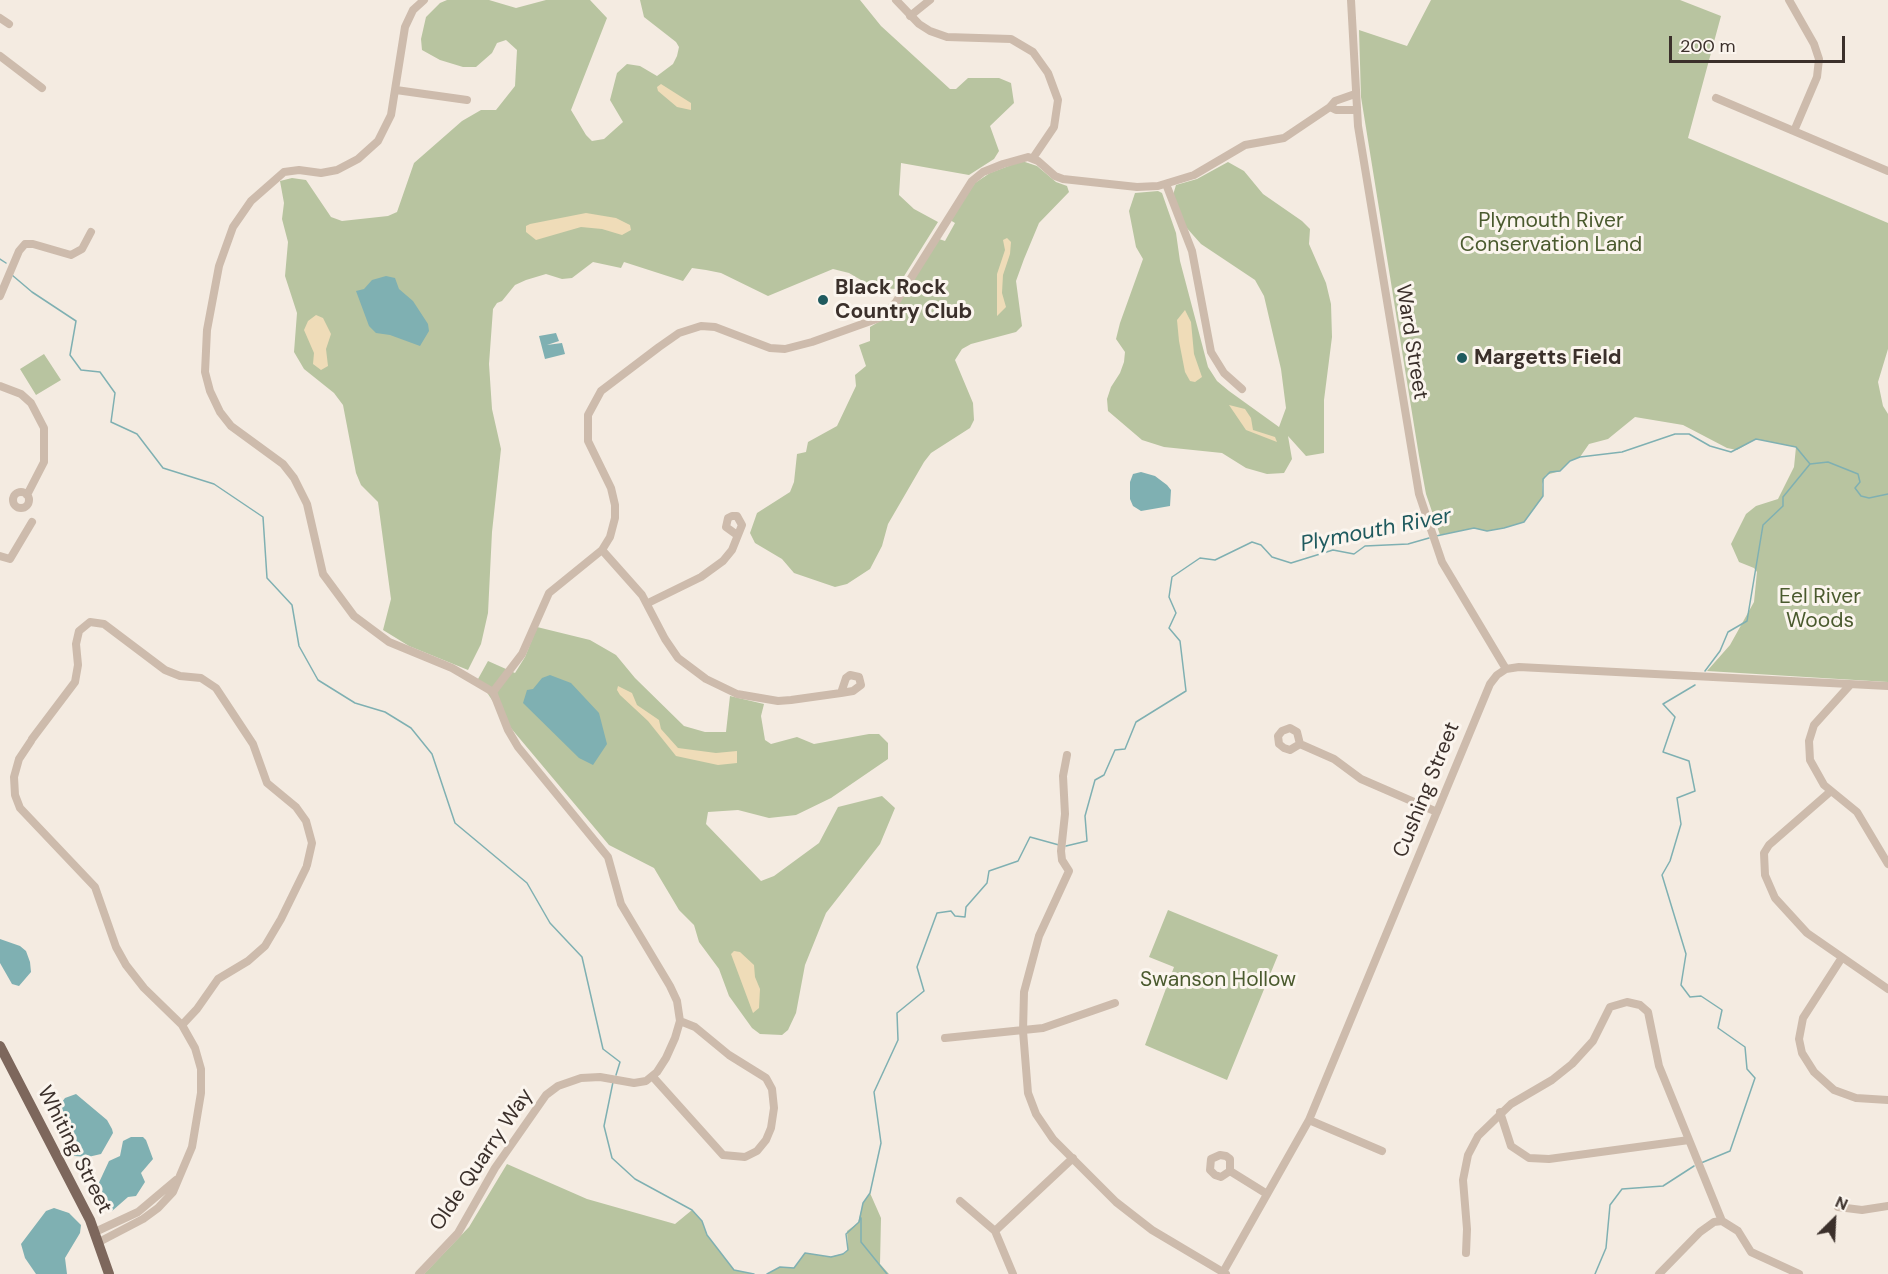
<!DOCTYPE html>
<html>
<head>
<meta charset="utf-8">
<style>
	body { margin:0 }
	#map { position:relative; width:1888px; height:1274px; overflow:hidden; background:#f4ebe1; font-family:"DM Sans",sans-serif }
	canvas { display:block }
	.north { position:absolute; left:1804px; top:1190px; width:60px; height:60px; -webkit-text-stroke:4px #fbf5ee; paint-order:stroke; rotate:24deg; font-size:16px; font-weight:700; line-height:24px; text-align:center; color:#3b302b }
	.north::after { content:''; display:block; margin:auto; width:21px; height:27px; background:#3b302b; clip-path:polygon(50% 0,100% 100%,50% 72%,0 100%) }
	.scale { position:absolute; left:1669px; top:36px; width:176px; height:27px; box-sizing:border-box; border:3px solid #3b302b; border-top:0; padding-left:8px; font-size:18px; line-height:21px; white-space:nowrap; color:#3b302b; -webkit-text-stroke:4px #fbf5ee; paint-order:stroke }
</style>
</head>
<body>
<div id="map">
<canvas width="1888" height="1274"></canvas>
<div class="north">N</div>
<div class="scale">200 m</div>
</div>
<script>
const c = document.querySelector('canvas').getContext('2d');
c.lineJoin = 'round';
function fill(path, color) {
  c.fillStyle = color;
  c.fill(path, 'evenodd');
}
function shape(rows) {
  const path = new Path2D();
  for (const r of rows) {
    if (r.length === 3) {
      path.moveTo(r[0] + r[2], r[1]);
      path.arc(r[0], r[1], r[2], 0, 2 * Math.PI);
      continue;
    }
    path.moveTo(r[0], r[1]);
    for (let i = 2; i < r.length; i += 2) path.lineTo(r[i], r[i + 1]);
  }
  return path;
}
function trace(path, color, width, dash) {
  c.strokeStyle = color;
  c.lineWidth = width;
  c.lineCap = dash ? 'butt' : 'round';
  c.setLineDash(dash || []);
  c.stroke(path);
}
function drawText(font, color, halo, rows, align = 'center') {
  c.font = font + ' "DM Sans",sans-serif';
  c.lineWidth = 6;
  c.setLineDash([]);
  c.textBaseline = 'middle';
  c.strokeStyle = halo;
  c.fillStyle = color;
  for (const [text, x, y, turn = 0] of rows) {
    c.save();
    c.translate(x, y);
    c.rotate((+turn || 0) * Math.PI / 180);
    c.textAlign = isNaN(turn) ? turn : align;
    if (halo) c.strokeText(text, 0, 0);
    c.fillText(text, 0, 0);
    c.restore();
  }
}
const green = shape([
	[447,0,489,0,516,8,546,0,590,0,607,18,571,110,586,135,592,141,604,139,623,122,610,100,617,73,627,64,640,66,657,76,673,64,677,56,679,47,676,42,644,17,640,0,860,0,881,26,950,89,956,89,968,78,999,78,1011,83,1014,103,990,126,999,151,994,159,969,175,901,163,899,195,914,209,938,222,896,289,864,287,861,280,849,273,833,269,768,296,721,273,706,270,692,268,683,281,624,262,621,268,593,262,572,278,562,279,546,274,526,280,515,285,502,301,497,303,493,309,489,364,492,409,501,449,492,532,488,613,481,644,468,670,409,646,383,630,391,599,378,502,361,485,356,473,343,405,334,393,304,369,294,352,297,313,285,276,288,242,282,219,284,203,280,181,292,178,306,180,331,217,342,221,388,216,397,212,414,163,462,121,481,110,496,110,515,86,517,50,506,40,497,43,492,53,476,67,463,67,440,60,422,50,421,39,426,17,440,3],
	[1431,0,1680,0,1721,16,1688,138,1888,223,1888,349,1878,382,1883,406,1888,414,1888,682,1707,671,1730,645,1754,602,1757,572,1754,568,1739,562,1731,544,1746,514,1756,506,1778,499,1794,467,1796,447,1756,439,1737,450,1727,448,1683,425,1635,417,1608,439,1589,444,1580,457,1570,461,1560,471,1546,475,1542,484,1543,496,1524,522,1504,528,1487,531,1474,528,1440,535,1426,494,1419,456,1361,97,1359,30,1407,46],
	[1022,161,1037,166,1056,182,1067,186,1069,192,1039,223,1024,259,1016,281,1022,326,1016,332,971,344,962,349,955,360,973,403,974,420,970,428,931,453,924,462,888,524,882,546,870,569,847,584,835,587,794,573,782,559,755,543,750,533,757,513,790,492,794,482,797,454,806,452,808,442,837,426,856,386,855,375,866,366,859,345,870,341,870,327,892,314,939,239,945,241,955,223,950,220,975,183,990,173],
	[1228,162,1244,171,1263,194,1302,221,1310,229,1309,244,1326,283,1331,304,1332,337,1324,400,1324,453,1306,456,1288,436,1292,459,1284,473,1267,474,1246,468,1222,453,1164,447,1142,440,1108,411,1107,399,1111,387,1120,373,1124,362,1125,352,1116,339,1120,323,1143,259,1136,247,1129,211,1135,193,1158,191,1162,193,1176,233,1180,261,1208,367,1217,381,1229,391,1279,427,1286,408,1281,369,1264,296,1255,280,1201,244,1185,226,1173,195,1176,185,1197,179],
	[44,354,61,380,36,395,20,369],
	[537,627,590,640,616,655,635,678,684,726,705,732,726,732,730,696,764,704,761,716,765,740,771,744,797,737,814,744,869,734,879,734,888,743,888,759,831,798,796,815,769,818,738,810,708,812,706,824,761,881,774,876,819,843,838,807,882,796,895,808,880,844,826,913,805,965,796,1013,788,1030,782,1035,760,1034,752,1028,729,996,719,969,699,942,694,925,679,910,654,868,609,845,510,727,478,679,488,661,515,673,525,657],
	[1168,910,1278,955,1227,1080,1145,1045,1174,967,1149,957],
	[507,1164,587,1199,675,1224,692,1210,702,1221,707,1235,734,1270,754,1274,424,1274,469,1227],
	[870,1193,881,1218,880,1264,889,1274,767,1274,780,1267,794,1268,805,1253,830,1257,845,1253,848,1249,847,1231,858,1223,863,1203]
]);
const sand = shape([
	[661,84,691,103,691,110,677,107,658,91,657,87],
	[586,213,616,218,630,225,631,230,622,235,602,229,581,227,536,240,526,232,526,226,530,224],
	[1007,238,1011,242,1010,254,1003,275,1002,293,1006,307,997,316,997,274,1005,250,1003,240],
	[1185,310,1191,322,1194,354,1202,377,1195,382,1190,381,1185,372,1179,341,1177,320],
	[316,315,323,318,331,334,326,349,328,366,321,370,313,364,314,353,304,330,308,321],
	[1229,405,1245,409,1251,418,1253,430,1275,437,1277,442,1246,430],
	[618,686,632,693,637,705,659,720,661,729,678,748,716,753,737,751,737,763,718,765,676,756,648,721,620,695,617,690],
	[734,951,740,952,754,965,755,977,760,989,759,1008,753,1013,731,954]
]);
const water = shape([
	[386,276,395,278,399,289,413,301,428,324,429,331,420,346,390,335,376,333,369,326,356,291,364,289,372,280],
	[556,333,559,341,547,345,562,343,565,354,545,359,539,336],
	[1141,472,1155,476,1167,485,1171,490,1170,506,1141,511,1133,506,1130,499,1130,482,1133,474],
	[550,675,571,683,599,713,607,744,593,765,579,758,523,703,527,690,533,689,542,678],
	[0,939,20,946,26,951,30,962,31,972,19,986,12,984,0,963],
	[76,1094,107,1120,112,1129,113,1133,101,1154,88,1157,74,1156,54,1128,54,1118,59,1106,65,1098],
	[131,1137,143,1137,146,1140,153,1159,141,1173,145,1182,136,1196,128,1197,112,1211,102,1211,98,1206,96,1189,109,1161,120,1156,123,1141],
	[54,1208,69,1213,81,1225,80,1233,65,1258,67,1274,36,1274,25,1258,21,1244,46,1211]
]);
const stream = shape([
	[0,259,6,263],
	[12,275,32,292,76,321,70,355,81,370,100,372,115,393,111,422,137,434,163,468,214,484,263,517,267,578,292,605,299,646,318,680,355,703,385,712,411,728,432,754,455,823,527,883,550,923,582,957,603,1049,620,1062,616,1075],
	[1436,536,1474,528,1487,531,1504,528,1524,522,1543,496,1543,479,1550,472,1560,471,1570,461,1580,457,1622,452,1675,434,1689,434,1710,446,1731,452,1756,439,1796,447,1810,464,1828,462,1858,474,1860,482,1855,488,1861,496,1869,498,1888,494],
	[1705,671,1720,651,1728,632,1747,621,1763,525,1783,506,1783,497,1810,464],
	[1695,685,1663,704,1675,717,1663,752,1689,761,1695,791,1677,798,1681,824,1670,861,1662,875,1686,954,1681,985,1690,997,1701,996,1722,1010,1718,1028,1745,1047,1747,1069,1755,1078,1730,1151,1701,1163],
	[1066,846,1087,841,1085,816,1095,780,1104,775,1115,750,1125,749,1136,722,1186,691,1180,641,1169,628,1176,613,1169,597,1172,577,1200,558,1215,560,1252,542,1261,545,1272,557,1291,563,1333,550,1354,554,1365,546,1408,544,1429,538],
	[613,1082,604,1126,612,1158,635,1179,692,1210,702,1221,707,1235,734,1270,754,1274],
	[861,1218,861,1242,887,1274],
	[767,1274,780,1267,794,1268,805,1253,831,1257,843,1254,848,1250,846,1234,859,1222,863,1203,870,1193,881,1143,874,1092,898,1040,897,1013,924,991,917,967,937,913,951,911,955,916,965,917,966,907,987,883,989,871,1018,861,1030,837,1059,845],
	[1595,1274,1606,1248,1610,1205,1622,1189,1663,1186,1694,1166]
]);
const minor = shape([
	[896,0,919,24,930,31,947,37,1011,39,1033,52,1048,73,1058,100,1054,127,1033,158],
	[1351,0,1358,126,1419,494,1442,562,1506,669],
	[1789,0,1814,44,1819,59,1817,77,1794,131],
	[910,16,930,0],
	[0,18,9,24],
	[0,56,42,88],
	[396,90,467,100],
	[1716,98,1888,171],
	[1330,107,1336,110,1356,110],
	[1166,184,1192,251,1211,352,1224,373,1242,389],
	[0,296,19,251,25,244,33,244,71,255,82,249,91,232],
	[0,386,21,394,31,403,44,428,44,462,27,495],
	[21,500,8],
	[602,550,642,595,665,639,678,658,706,679,737,694,778,701,791,700,841,693,853,691,861,685,859,677,850,675,846,678,841,693],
	[0,556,10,559,32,522],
	[648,603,701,577,723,561,732,550,742,525,737,516,732,516,728,518,726,527,737,535],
	[1850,685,1814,725,1809,741,1810,760,1824,785,1857,812,1888,864],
	[493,692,522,654,549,593,602,550,610,537,615,518,615,505,611,488,588,441,588,415,601,391,659,347,679,333,701,326,715,327,770,348,785,349,812,342,882,317,896,302,972,181,983,172,1003,164,1028,157,1038,161,1055,176,1063,179,1137,187,1158,186,1194,175,1245,145,1284,138,1330,107,1335,101,1355,94],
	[32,739,75,682,78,665,76,644,79,631,90,622,104,624,165,670,180,676,201,678,216,688,253,744,267,783,296,807,306,821,312,843,307,865],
	[31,741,19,759,14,777,15,795,20,808,95,887,116,947,126,965,144,988,182,1025,195,1048,201,1069,201,1093,192,1147,173,1192,158,1208,143,1219,99,1242],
	[1300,744,1297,732,1290,728,1282,731,1278,736,1279,744,1284,748,1290,750,1300,744,1334,759,1361,779,1437,812],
	[1067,755,1063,776,1065,814,1061,851,1062,860,1069,871,1039,936,1024,992,1023,1031,1028,1093,1036,1114,1053,1139,1116,1202,1152,1230,1226,1274],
	[1831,791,1769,845,1764,853,1765,875,1775,898,1807,933,1888,989],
	[1841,959,1803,1018,1799,1039,1802,1053,1814,1072,1834,1090,1856,1098,1888,1100],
	[182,1025,197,1009,218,979,248,961,265,946,281,919,306,868],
	[945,1038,1043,1028,1115,1003],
	[653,1077,723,1155,745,1157,757,1151,766,1140,771,1128,774,1108,772,1089,766,1078,729,1055,695,1027,680,1021],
	[1500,1112,1511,1146,1529,1158,1549,1159,1689,1140],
	[1309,1120,1382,1151],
	[1230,1171,1221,1177,1215,1175,1210,1170,1211,1159,1220,1155,1226,1156,1230,1159,1230,1171,1267,1194],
	[960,1201,995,1231,1073,1158],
	[1838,1207,1862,1210,1888,1206],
	[995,1231,1013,1274],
	[95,1232,138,1212,176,1180],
	[1466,1253,1467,1229,1463,1180,1468,1155,1478,1136,1511,1104,1552,1080,1572,1064,1593,1041,1610,1007,1627,1002,1640,1005,1648,1012,1659,1066,1722,1221],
	[419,1274,458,1233,495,1168,546,1095,558,1086,581,1078,600,1077,634,1083,646,1081,657,1072,666,1058,675,1038,680,1021,677,1001,670,986,621,904,608,857,518,747,508,730,493,692,452,668,389,642,354,616,323,574,307,504,294,478,283,464,231,426,220,412,210,391,205,372,207,330,219,266,233,227,251,201,284,172,299,170,321,173,337,170,358,159,378,141,391,115,405,27,413,10,424,0],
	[1222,1274,1309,1120,1490,684,1497,675,1506,669,1519,667,1888,686],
	[1659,1274,1700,1232,1714,1222,1722,1221,1738,1231,1751,1252,1799,1274]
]);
const major = shape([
	[0,1046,90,1220,109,1274]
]);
const markers = [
	[823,300,6,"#1f5a5e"],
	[1462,358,6,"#1f5a5e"]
];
const parkNames = [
	["Plymouth River",1551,221],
	["Conservation Land",1551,245],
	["Eel River",1820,597],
	["Woods",1820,621],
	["Swanson Hollow",1218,980]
];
const poiNames = [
	["Black Rock",835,288],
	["Country Club",835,312],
	["Margetts Field",1474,358]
];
const streetNames = [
	["Ward Street",1411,342,81],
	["Cushing Street",1427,790,-68],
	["Whiting Street",74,1150,63],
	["Olde Quarry Way",482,1160,-56]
];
const waterNames = [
	["Plymouth River",1376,531,-11]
];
fill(green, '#b8c4a0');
fill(sand, '#efdcb8');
fill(water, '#7fb0b2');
trace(stream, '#7fb0b2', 1.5);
trace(minor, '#cdbbac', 8);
trace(major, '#7d675c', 10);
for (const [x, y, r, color] of markers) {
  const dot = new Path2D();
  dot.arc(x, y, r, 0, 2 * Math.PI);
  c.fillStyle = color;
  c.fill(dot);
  trace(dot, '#fbf5ee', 2);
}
drawText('21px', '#4a5a2e', '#fbf5ee', parkNames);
drawText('bold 21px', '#3b302b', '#fbf5ee', poiNames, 'left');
drawText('21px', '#3b302b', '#fbf5ee', streetNames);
drawText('italic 22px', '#1f5a5e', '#fbf5ee', waterNames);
</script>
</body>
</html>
